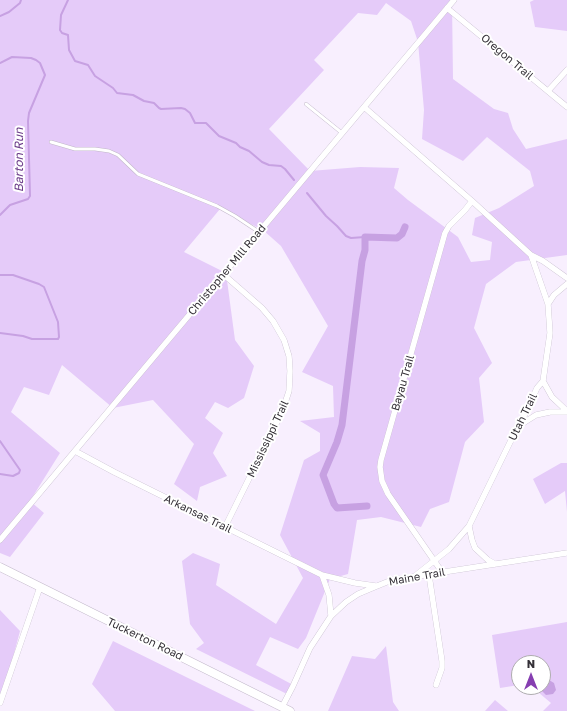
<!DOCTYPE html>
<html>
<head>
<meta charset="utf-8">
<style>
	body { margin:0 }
	#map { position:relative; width:567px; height:711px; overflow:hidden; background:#f8effe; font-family:"Golos Text",sans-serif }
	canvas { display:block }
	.north { position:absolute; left:511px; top:655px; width:40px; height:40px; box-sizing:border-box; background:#fff; border:1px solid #aeacaf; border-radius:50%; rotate:0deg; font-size:11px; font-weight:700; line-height:16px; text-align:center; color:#343037 }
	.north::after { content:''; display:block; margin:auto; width:14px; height:18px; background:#863eb1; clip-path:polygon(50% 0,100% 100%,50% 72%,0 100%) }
</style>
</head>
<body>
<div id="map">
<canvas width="567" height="711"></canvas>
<div class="north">N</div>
</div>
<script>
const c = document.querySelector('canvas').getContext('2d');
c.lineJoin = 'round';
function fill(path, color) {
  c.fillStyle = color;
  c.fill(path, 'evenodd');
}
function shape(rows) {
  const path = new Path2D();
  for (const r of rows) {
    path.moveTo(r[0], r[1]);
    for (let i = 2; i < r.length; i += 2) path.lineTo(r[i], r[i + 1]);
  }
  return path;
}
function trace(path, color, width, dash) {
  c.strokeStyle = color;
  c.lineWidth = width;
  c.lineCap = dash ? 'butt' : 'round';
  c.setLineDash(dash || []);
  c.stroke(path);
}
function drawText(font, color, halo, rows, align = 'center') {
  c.font = font + ' "Golos Text",sans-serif';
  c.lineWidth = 4;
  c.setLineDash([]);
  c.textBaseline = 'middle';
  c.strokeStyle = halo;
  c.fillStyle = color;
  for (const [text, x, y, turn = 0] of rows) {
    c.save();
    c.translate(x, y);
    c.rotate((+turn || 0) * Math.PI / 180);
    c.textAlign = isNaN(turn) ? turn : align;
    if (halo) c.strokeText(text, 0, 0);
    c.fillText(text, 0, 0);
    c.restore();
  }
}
const green = shape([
	[0,0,454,0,452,2,453,79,494,109,508,113,513,129,526,149,567,139,567,255,516,262,486,284,474,328,492,363,479,378,484,422,465,442,449,502,430,509,421,527,381,517,357,520,348,574,330,579,306,638,298,649,270,637,256,665,295,686,291,696,196,649,204,643,190,624,182,561,193,553,220,564,216,585,276,624,303,578,280,535,304,460,320,451,320,433,300,421,334,417,333,386,302,372,328,326,281,246,263,230,220,209,184,252,226,273,235,340,254,366,244,398,228,408,215,402,205,418,223,433,213,453,227,476,200,487,197,501,174,484,194,444,153,400,113,408,62,365,49,395,24,387,11,412,60,453,30,501,44,513,10,557,0,553],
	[386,3,411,21,418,42,424,110,422,139,463,161,487,137,530,171,534,186,499,208,475,218,472,235,492,242,490,260,471,262,458,237,408,200,394,188,399,168,360,167,310,171,269,129,324,70,314,60,358,13,377,15],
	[534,0,567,0,567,31,535,27,530,2],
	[561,463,567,463,567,512,565,491,545,504,533,479],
	[0,610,20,631,5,688,0,695],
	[567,622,567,711,543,711,551,703,532,687,543,687,543,663,519,663,519,685,500,688,492,635],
	[113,641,255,711,115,711,92,684],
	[386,646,393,702,399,711,328,711,352,656,375,659],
	[495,700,508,711,485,711]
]);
const water = shape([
	[543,680,549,680,554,683,556,690,553,694,546,695,538,687,543,687]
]);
const stream = shape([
	[68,0,61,15,60,30,62,33,68,35,69,50,75,61,88,65,95,76,113,88,117,93,133,95,144,101,154,103,159,108,161,109,181,108,185,109,190,113,195,123,206,123,219,136,236,143,240,147,249,151,262,162,269,165,281,166,285,169,294,180],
	[0,16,9,12,20,3,21,0],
	[0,63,12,57,31,58,36,60,40,63,45,75,29,113,28,121,30,196,28,199,10,205,0,215],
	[307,193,326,216,337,226,346,236,351,238,365,237],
	[0,275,13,275,39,284,44,287,58,322,59,337,58,339,32,339,23,336,0,333],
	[0,441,20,470,19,473,13,476,0,474]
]);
const canal = shape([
	[367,506,337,508,334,504,323,475,337,442,342,425,362,261,365,250,365,237,397,238,402,234,405,227]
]);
const lane = shape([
	[306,104,342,133],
	[51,142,75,149,95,149,109,151,118,155,138,174,217,206,235,216,259,232]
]);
const street = shape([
	[447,8,567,107],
	[548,91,567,70],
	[364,107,472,201,531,255,548,304,550,333,543,381,537,388,524,416,518,426,469,526,449,549,415,576],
	[531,255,543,261,567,278],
	[223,274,262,308,273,321,284,340,289,356,290,371,289,391,282,412,225,527],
	[548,304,554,295,567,284],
	[543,381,552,397,567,411],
	[520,425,536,415,550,412,567,412],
	[75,451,114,472,322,575],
	[469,526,472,540,475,548,488,560,495,564],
	[0,540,454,0],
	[442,572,388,494,382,481,380,467,381,460,445,233,449,226,465,210,472,201],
	[429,575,442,661,442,668,436,685],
	[331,616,329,595,322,575,355,583,376,586],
	[0,703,40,587],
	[282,707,293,686,310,648,331,616,346,602,358,594,377,586,392,580,567,553]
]);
const secondary = shape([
	[0,567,290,711]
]);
const streetNames = [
	["Oregon Trail",507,57,40],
	["Christopher Mill Road",227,270,-50],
	["Bayau Trail",403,383,-74],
	["Utah Trail",523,417,-64],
	["Mississippi Trail",268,439,-65],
	["Arkansas Trail",198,514,26],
	["Maine Trail",417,577,-10],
	["Tuckerton Road",145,639,26]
];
const waterNames = [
	["Barton Run",19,160,-90]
];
fill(green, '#e5cbf9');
fill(water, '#c7a1e2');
trace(stream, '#c7a1e2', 2);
trace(canal, '#c7a1e2', 7);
trace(lane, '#c2b8ca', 4);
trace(street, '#c2b8ca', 6);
trace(secondary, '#c2b8ca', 9);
trace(lane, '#fff', 3);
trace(street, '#fff', 5.5);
trace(secondary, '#fff', 8);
drawText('11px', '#343037', '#fff', streetNames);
drawText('italic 12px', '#6c3d8a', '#fff', waterNames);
</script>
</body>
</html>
